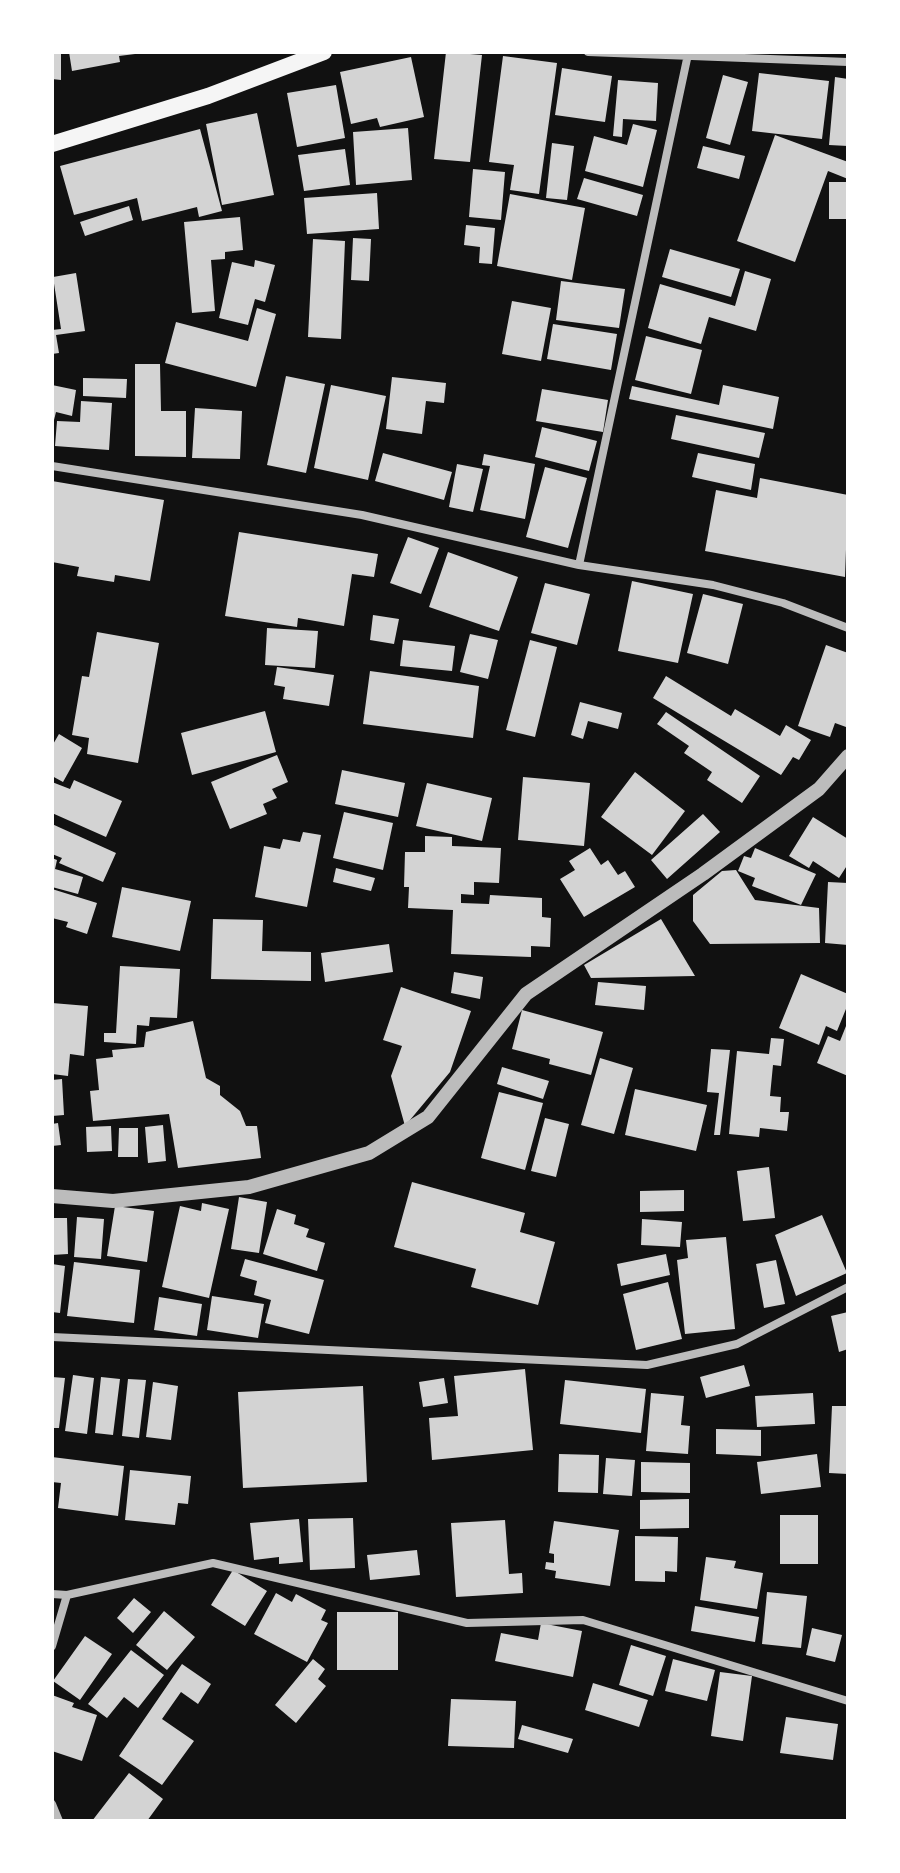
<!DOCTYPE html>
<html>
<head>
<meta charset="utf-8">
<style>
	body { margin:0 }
	#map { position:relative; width:900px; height:1873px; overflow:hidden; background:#111; font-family:Karla,sans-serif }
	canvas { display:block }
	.frame { position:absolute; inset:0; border:54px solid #fff; pointer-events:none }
</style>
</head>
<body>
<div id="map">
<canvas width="900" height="1873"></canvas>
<div class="frame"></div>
</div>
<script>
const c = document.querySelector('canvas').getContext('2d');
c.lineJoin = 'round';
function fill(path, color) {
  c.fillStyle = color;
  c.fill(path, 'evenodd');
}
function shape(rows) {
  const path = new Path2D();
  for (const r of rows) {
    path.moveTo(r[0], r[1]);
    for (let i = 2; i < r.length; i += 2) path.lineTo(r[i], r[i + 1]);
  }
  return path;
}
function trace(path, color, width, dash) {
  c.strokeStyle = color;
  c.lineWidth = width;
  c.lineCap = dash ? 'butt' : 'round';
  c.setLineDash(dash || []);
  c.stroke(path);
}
const building = shape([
	[52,52,61,52,61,80,52,79],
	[69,52,135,52,135,54,119,56,120,62,72,71],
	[446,52,482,55,470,162,434,159],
	[503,56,557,63,539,194,510,190,514,165,489,162],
	[411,57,424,117,380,127,377,118,351,124,340,72],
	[562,68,612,76,605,122,555,115],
	[759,73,829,81,822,139,752,131],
	[723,75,748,82,730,145,706,138],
	[835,77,848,79,848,146,829,145],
	[618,80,658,83,656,121,623,119,622,137,613,136],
	[336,85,345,138,297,147,287,93],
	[257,113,274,195,222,205,206,124],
	[633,124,657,130,643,187,585,171,594,136,627,145],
	[408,128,412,180,356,185,353,132],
	[200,129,222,211,199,217,197,207,142,221,137,198,74,215,60,166],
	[775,135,848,162,848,179,828,171,795,262,737,241],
	[552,143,574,146,567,200,546,198],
	[703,146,745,156,739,179,697,168],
	[345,149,350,185,304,191,298,155],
	[473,169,505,172,501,220,469,217],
	[584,178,643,195,637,216,577,199],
	[829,182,848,182,848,219,829,219],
	[377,193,379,229,307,234,304,198],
	[510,194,585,208,572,280,497,266],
	[129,206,133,220,85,236,80,222],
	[240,217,243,250,225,252,225,259,211,260,215,311,192,313,184,222],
	[466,225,495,228,492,264,479,263,480,247,464,245],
	[353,238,371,239,369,281,351,280],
	[313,239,345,241,341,339,308,337],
	[670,249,740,269,731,297,662,277],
	[255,260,275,265,265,302,255,299,248,325,219,318,232,262,254,267],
	[745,271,771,279,756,331,709,317,701,344,648,328,660,284,735,306],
	[76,273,85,331,56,335,59,353,52,354,52,330,61,329,53,277],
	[561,281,625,289,619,328,556,320],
	[512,301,551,308,541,361,502,354],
	[257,308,276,314,256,387,165,363,176,322,248,341],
	[553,324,617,334,611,370,547,359],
	[646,336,702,350,691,394,635,380],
	[135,364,160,364,161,411,186,411,186,457,135,456],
	[286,376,325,384,306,473,267,465],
	[392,377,446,383,444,403,426,401,422,434,386,429],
	[83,378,127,379,126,398,83,396],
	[52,385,76,390,72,416,56,412,53,424],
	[331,385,386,396,368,480,314,468],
	[723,385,779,397,773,429,629,399,632,386,719,405],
	[542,389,608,400,603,432,536,421],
	[81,401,112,403,109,450,55,446,57,421,80,422],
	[195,408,242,411,240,459,192,458],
	[676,415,765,433,759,458,671,439],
	[542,427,597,441,589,471,535,457],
	[383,453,452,472,444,500,375,481],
	[698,453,755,464,751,490,692,477],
	[484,454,535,464,525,519,480,510,490,466,482,465],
	[457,464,483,469,473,512,449,507],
	[545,467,587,478,568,548,526,537],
	[760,478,848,495,845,577,705,551,716,490,757,498],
	[52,481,164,500,150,581,115,575,114,582,77,576,79,567,52,562],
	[239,532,378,554,374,577,352,574,344,626,298,618,297,627,225,616],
	[408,537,439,548,421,594,390,583],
	[448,552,518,577,499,631,429,607],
	[632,581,693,594,678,663,618,651],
	[545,583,590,594,577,645,531,633],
	[703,594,743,604,728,664,687,653],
	[373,615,399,619,394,644,370,640],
	[267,628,318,631,315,668,265,665],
	[97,632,159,643,138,763,87,754,89,738,72,735,82,676,89,677],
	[470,634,498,640,488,679,460,672],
	[403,640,455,646,452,671,400,666],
	[530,640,557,647,535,737,506,730],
	[826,645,848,653,848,720,846,727,835,723,830,737,798,726],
	[277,667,334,675,329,706,283,699,285,687,274,685],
	[370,671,479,686,473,738,363,724],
	[666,676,731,716,735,709,780,736,786,725,811,740,799,760,793,757,781,775,653,698],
	[580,702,622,713,618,729,588,721,583,739,571,735],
	[265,711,276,752,192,775,181,733],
	[666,712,760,776,742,803,707,780,712,772,684,753,689,746,657,724],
	[59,734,82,748,63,782,52,776,52,746],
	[277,755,288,782,272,789,277,798,263,804,267,814,230,829,211,782],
	[342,770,405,783,398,817,335,804],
	[635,772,685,811,652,855,601,817],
	[523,777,590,783,584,846,518,840],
	[74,780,122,801,106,837,52,813,52,782,70,789],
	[427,783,492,798,482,841,416,826],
	[344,812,393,823,383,870,333,858],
	[703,814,720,832,667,879,651,860],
	[813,817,848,839,848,864,839,878,813,861,809,868,789,856],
	[52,824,116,853,103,882,59,863,62,858,52,854],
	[303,832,321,835,307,907,255,897,264,846,280,849,283,839,300,842],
	[425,836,452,837,452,846,501,848,499,883,474,882,474,895,461,894,461,903,489,904,490,895,542,898,542,917,551,918,550,947,531,946,531,957,451,954,453,910,408,908,409,887,404,887,405,852,425,852],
	[590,848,601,865,608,860,618,875,625,871,635,887,584,917,560,879,575,870,569,861],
	[755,848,816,874,801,905,752,886,755,878,738,871,744,856,751,858],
	[52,858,57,860,55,869,83,877,78,894,52,887],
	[336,868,375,878,371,891,333,882],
	[736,870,755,900,819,908,820,943,710,944,693,921,693,895,722,871],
	[828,882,848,883,848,945,825,943],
	[122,887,191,901,180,951,112,937],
	[52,889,97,903,87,934,66,927,68,922,52,918],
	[213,919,263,920,262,951,311,952,311,981,211,979],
	[661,919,695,976,591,978,584,965],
	[389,944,393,972,325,982,321,953],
	[120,966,180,969,177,1018,150,1017,149,1026,137,1025,136,1044,104,1042,104,1033,116,1033],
	[454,972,483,977,480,999,451,993],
	[801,974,848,994,848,1004,837,1031,826,1026,819,1045,779,1028],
	[598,982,646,986,644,1010,595,1005],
	[401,987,471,1011,450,1072,405,1126,391,1076,402,1046,383,1040],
	[52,1003,88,1006,84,1056,70,1054,68,1076,52,1074],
	[522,1010,603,1032,591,1075,549,1064,550,1059,512,1049],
	[193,1021,206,1078,220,1086,220,1095,240,1111,246,1126,257,1126,261,1158,178,1168,169,1114,93,1121,90,1091,99,1090,96,1059,113,1057,112,1050,144,1047,146,1032],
	[848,1021,848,1076,817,1063,828,1036,840,1041],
	[771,1038,784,1039,781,1066,773,1065,770,1096,781,1097,780,1112,789,1112,787,1131,760,1128,759,1137,729,1134,737,1051,769,1054],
	[711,1049,730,1050,720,1135,714,1135,719,1093,707,1092],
	[600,1058,633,1068,614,1134,581,1125],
	[502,1067,549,1081,543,1099,497,1084],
	[62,1079,64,1115,52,1116,52,1080],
	[635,1089,707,1105,696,1151,625,1135],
	[499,1092,543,1103,525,1170,481,1158],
	[545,1118,569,1124,556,1177,531,1171],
	[58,1123,61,1145,52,1146,52,1124],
	[163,1125,166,1161,148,1163,145,1127],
	[111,1126,112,1151,87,1152,86,1127],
	[119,1128,138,1128,138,1157,118,1157],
	[769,1167,775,1218,743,1221,737,1171],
	[412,1182,525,1213,520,1232,555,1242,538,1305,471,1287,476,1269,394,1247],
	[684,1190,684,1211,640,1212,640,1191],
	[239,1197,267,1202,259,1253,231,1249],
	[202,1203,229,1209,209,1298,162,1287,180,1206,201,1211],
	[115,1206,154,1211,147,1262,107,1256],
	[277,1209,296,1215,294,1224,309,1229,306,1237,325,1243,317,1271,263,1254],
	[822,1215,847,1273,796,1296,775,1235],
	[77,1217,104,1219,101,1259,74,1257],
	[52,1218,67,1218,68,1254,52,1255],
	[642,1219,682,1222,680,1247,641,1245],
	[726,1237,735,1329,685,1334,677,1260,688,1258,686,1240],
	[666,1254,670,1275,621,1286,617,1264],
	[245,1259,324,1280,309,1334,265,1323,271,1300,254,1295,257,1281,240,1276],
	[776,1260,785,1304,764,1308,756,1264],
	[74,1262,140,1270,134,1323,67,1316],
	[52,1264,65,1266,60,1313,52,1312],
	[668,1282,682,1339,636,1350,623,1294],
	[212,1296,264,1304,258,1338,207,1330],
	[159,1297,202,1304,197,1336,154,1330],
	[848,1312,848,1349,839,1352,831,1316],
	[744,1365,750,1386,706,1398,700,1377],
	[525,1369,533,1450,432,1460,429,1418,458,1416,454,1376],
	[73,1375,94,1378,87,1434,65,1431],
	[52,1377,65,1378,59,1428,52,1428],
	[101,1377,120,1379,113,1435,95,1433],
	[444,1378,448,1403,423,1407,419,1382],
	[128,1379,146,1380,139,1438,122,1436],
	[565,1380,646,1389,641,1433,560,1424],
	[153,1382,178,1386,171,1440,146,1437],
	[363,1386,367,1482,243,1488,238,1392],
	[651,1393,684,1396,681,1425,690,1426,688,1454,646,1451],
	[813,1393,815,1424,757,1427,755,1396],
	[832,1406,848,1406,848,1474,829,1473],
	[716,1429,761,1430,761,1456,716,1454],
	[559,1454,599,1455,598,1493,558,1492],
	[817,1454,821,1487,761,1494,757,1462],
	[52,1457,124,1466,118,1516,58,1508,61,1483,52,1482],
	[606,1458,635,1460,632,1496,603,1494],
	[641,1462,690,1463,690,1493,641,1492],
	[130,1470,191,1476,188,1504,178,1503,175,1525,125,1520],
	[689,1499,689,1528,640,1529,640,1500],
	[780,1515,818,1515,818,1564,780,1564],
	[353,1518,355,1568,310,1570,308,1519],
	[299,1519,303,1562,279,1564,279,1557,254,1560,250,1523],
	[505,1520,509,1574,522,1573,523,1593,456,1597,451,1523],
	[554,1521,619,1530,610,1586,555,1578,556,1571,545,1569,546,1562,554,1563,554,1554,549,1553],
	[635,1536,678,1537,677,1572,665,1571,665,1582,635,1581],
	[417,1550,420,1575,370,1580,367,1555],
	[706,1557,736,1561,734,1568,763,1573,757,1609,700,1600],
	[233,1570,267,1591,245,1626,211,1605],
	[767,1592,807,1596,801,1648,762,1644],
	[276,1593,292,1602,296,1594,326,1610,321,1620,328,1623,307,1662,254,1634],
	[134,1598,151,1612,133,1633,117,1618],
	[695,1606,759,1617,755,1642,691,1631],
	[164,1611,195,1637,167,1670,136,1645],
	[337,1612,398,1612,398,1670,337,1670],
	[541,1623,582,1631,573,1677,495,1661,501,1633,538,1640],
	[812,1628,842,1635,835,1662,806,1655],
	[85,1636,112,1654,80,1700,53,1681],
	[631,1645,666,1656,653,1696,619,1685],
	[131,1650,164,1675,138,1708,124,1697,107,1718,88,1704],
	[313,1659,325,1669,318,1679,326,1686,296,1723,275,1705],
	[673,1659,715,1670,707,1701,665,1691],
	[182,1664,211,1684,198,1704,181,1692,162,1719,194,1741,162,1785,119,1756],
	[720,1672,752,1676,743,1741,711,1736],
	[593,1683,648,1700,639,1727,585,1710],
	[52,1695,74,1703,72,1707,97,1715,82,1761,52,1751],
	[451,1699,516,1701,514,1748,448,1746],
	[786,1717,838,1724,833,1760,780,1753],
	[522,1725,573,1739,568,1753,518,1739],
	[129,1773,163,1799,147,1821,92,1821]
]);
const minor = shape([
	[588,52,848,62],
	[52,466,362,515,579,565,713,585,783,603,848,628],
	[579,565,687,59],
	[52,1337,647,1365,737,1344,848,1287],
	[52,1594,67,1595,213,1563,467,1623,583,1620,848,1701],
	[52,1646,67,1595],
	[52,1804,59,1821]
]);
const tertiary = shape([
	[52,1196,113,1201,249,1187,369,1153,428,1117,526,994,703,874,819,789,848,756]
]);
const secondary = shape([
	[52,144,208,96,324,52]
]);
fill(building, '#d3d3d3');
trace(minor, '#bcbcbc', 8);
trace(tertiary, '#bcbcbc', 14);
trace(secondary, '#f5f5f5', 16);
</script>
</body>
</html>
